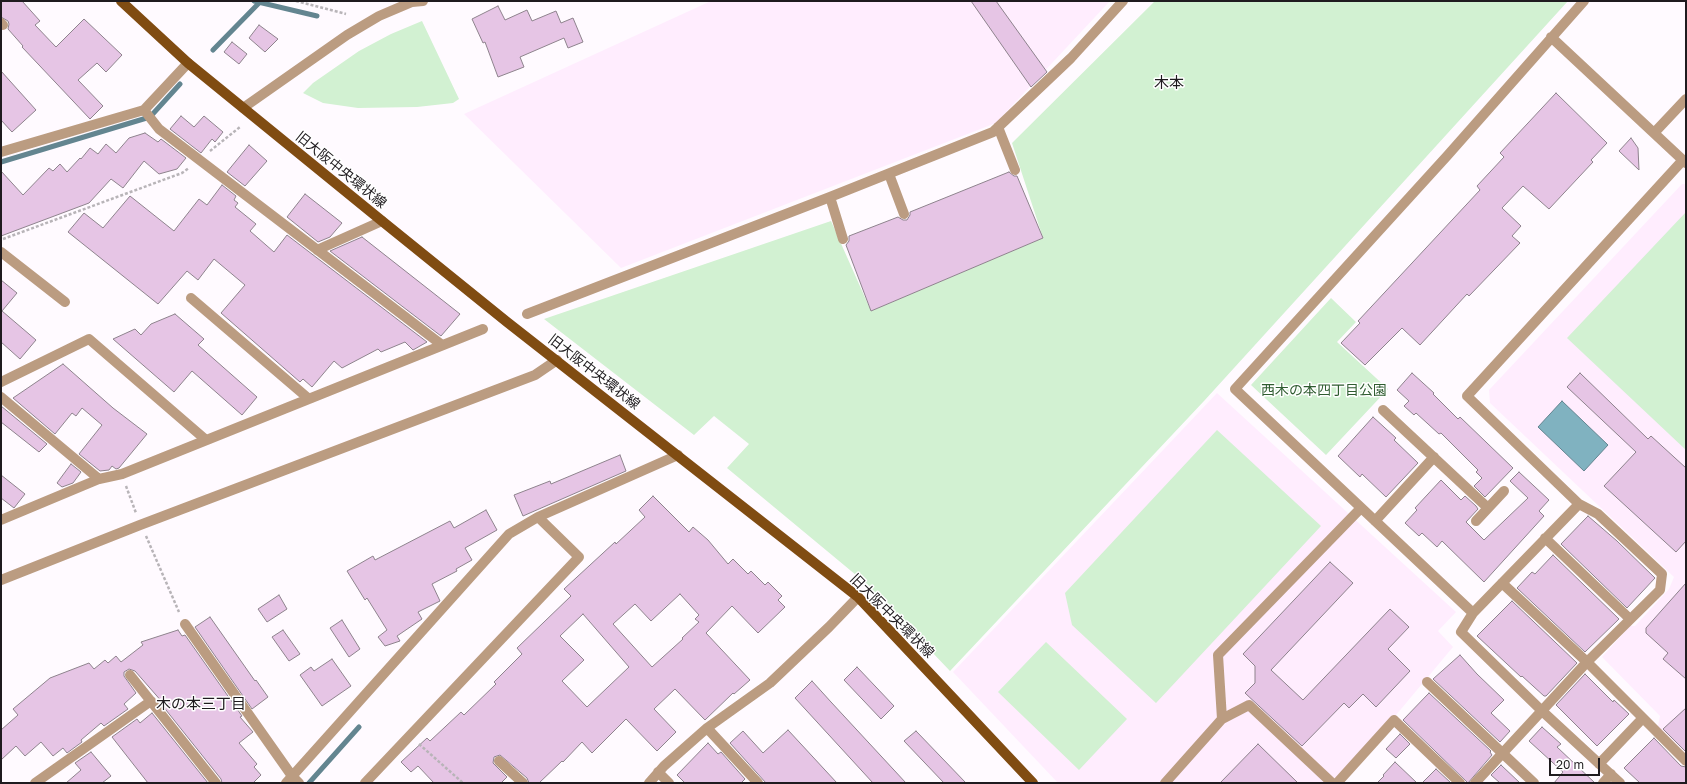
<!DOCTYPE html>
<html>
<head>
<meta charset="utf-8">
<style>
	body { margin:0 }
	#map { position:relative; width:1687px; height:784px; overflow:hidden; background:#fffaff; font-family:"Golos Text",sans-serif }
	canvas { display:block }
	.frame { position:absolute; inset:0; border:2px solid #1f1b1f; pointer-events:none }
	.scale { position:absolute; left:1549px; top:758px; width:51px; height:18px; box-sizing:border-box; border:2px solid #1f1b1f; border-top:0; padding-left:5px; font-size:12px; line-height:14px; white-space:nowrap; color:#1f1b1f; -webkit-text-stroke:3px #fff; paint-order:stroke }
</style>
</head>
<body>
<div id="map">
<canvas width="1687" height="784"></canvas>
<div class="frame"></div>
<div class="scale">20 m</div>
</div>
<script>
const c = document.querySelector('canvas').getContext('2d');
c.lineJoin = 'round';
function fill(path, color) {
  c.fillStyle = color;
  c.fill(path, 'evenodd');
}
function shape(rows) {
  const path = new Path2D();
  for (const r of rows) {
    path.moveTo(r[0], r[1]);
    for (let i = 2; i < r.length; i += 2) path.lineTo(r[i], r[i + 1]);
  }
  return path;
}
function trace(path, color, width, dash) {
  c.strokeStyle = color;
  c.lineWidth = width;
  c.lineCap = dash ? 'butt' : 'round';
  c.setLineDash(dash || []);
  c.stroke(path);
}
function drawText(font, color, halo, rows, align = 'center') {
  c.font = font + ' "Golos Text","Noto Sans JP",sans-serif';
  c.lineWidth = 3;
  c.setLineDash([]);
  c.textBaseline = 'middle';
  c.strokeStyle = halo;
  c.fillStyle = color;
  for (const [text, x, y, turn = 0] of rows) {
    c.save();
    c.translate(x, y);
    c.rotate((+turn || 0) * Math.PI / 180);
    c.textAlign = isNaN(turn) ? turn : align;
    if (halo) c.strokeText(text, 0, 0);
    c.fillText(text, 0, 0);
    c.restore();
  }
}
const built = shape([
	[711,1,1110,1,996,123,621,268,464,114],
	[1682,184,1686,184,1686,753,1658,726,1660,716,1602,657,1630,626,1635,626,1669,589,1674,577,1490,403,1489,390],
	[1217,393,1456,612,1438,631,1453,647,1396,715,1333,783,1058,783,953,672]
]);
const green = shape([
	[1155,1,1568,1,1204,401,950,671,868,585,727,468,749,444,714,416,694,435,544,319,831,221,871,311,1043,238,1012,143],
	[422,21,459,99,453,103,417,107,358,108,323,103,303,93,313,83,359,51,391,34],
	[1686,212,1686,450,1567,338],
	[1331,298,1356,322,1337,342,1388,389,1326,455,1251,385],
	[1217,430,1321,526,1156,703,1072,625,1065,593],
	[1046,642,1127,719,1079,770,998,692]
]);
const water = shape([
	[1562,401,1608,445,1584,471,1538,427,1562,401]
]);
const stream = shape([
	[254,1,317,16],
	[213,50,260,2],
	[1,162,150,117,180,84],
	[309,783,359,727]
]);
const building = shape([
	[1,1,22,1,40,21,35,25,56,47,84,19,122,55,106,72,97,63,78,80,103,106,90,119,22,47,23,46,8,29,9,24,8,21,1,17,1,1],
	[971,1,996,1,1047,72,1031,87,971,1],
	[498,6,505,20,527,10,532,21,556,11,561,23,573,18,583,42,568,48,564,38,520,57,524,67,498,77,485,42,483,43,472,19,498,6],
	[259,25,278,39,265,52,249,38,259,25],
	[232,42,247,54,239,64,224,52,232,42],
	[1,71,36,110,12,132,1,120,1,71],
	[1556,93,1607,143,1591,160,1593,162,1549,209,1523,186,1502,208,1521,226,1512,236,1520,243,1469,296,1467,294,1420,345,1402,328,1365,365,1341,343,1360,323,1358,321,1480,190,1477,186,1504,157,1500,153,1556,93],
	[181,116,194,127,204,116,223,132,215,142,212,139,201,153,170,129,181,116],
	[145,133,158,142,161,139,186,158,177,169,159,174,144,161,123,188,111,179,89,203,1,236,1,171,23,195,49,168,53,171,60,164,67,172,80,158,81,159,90,148,98,154,106,144,116,153,129,138,145,133],
	[1631,138,1638,148,1639,170,1619,151,1631,138],
	[249,145,267,161,245,186,227,172,249,145],
	[1009,172,1014,176,1017,176,1043,238,871,311,846,245,849,241,849,236,898,217,903,220,907,220,910,215,910,212,1009,172],
	[222,185,236,196,234,200,238,203,235,207,256,224,250,231,274,252,287,235,427,342,413,350,405,342,381,352,378,349,342,368,334,361,312,387,303,379,300,382,221,313,245,285,214,259,198,280,187,271,158,304,68,232,84,213,103,228,130,196,174,231,199,199,207,205,222,185],
	[305,194,342,223,330,237,318,242,287,217,305,194],
	[362,237,460,314,441,336,330,251,362,237],
	[1,280,17,293,2,311,36,340,20,359,1,342,1,280],
	[175,314,204,339,198,345,257,397,242,415,192,371,174,392,113,339,135,329,141,335,151,324,175,314],
	[63,364,113,408,147,434,119,468,116,469,112,466,109,470,100,471,79,454,102,425,82,408,76,416,72,413,55,434,13,398,63,364],
	[1412,373,1434,393,1433,394,1458,419,1460,417,1513,468,1485,497,1474,486,1482,478,1476,472,1478,470,1441,433,1439,434,1416,413,1414,415,1404,406,1409,401,1397,390,1412,373],
	[1580,373,1648,439,1651,436,1686,468,1686,541,1676,552,1604,486,1636,452,1567,387,1580,373],
	[1,406,47,444,39,452,1,422,1,406],
	[1373,417,1396,438,1394,440,1418,463,1386,497,1362,474,1360,477,1338,456,1373,417],
	[620,455,626,471,523,516,514,495,550,481,551,484,620,455],
	[71,464,81,472,73,483,62,487,57,483,71,464],
	[1519,472,1549,500,1539,511,1544,516,1484,582,1442,541,1437,547,1422,533,1419,536,1405,523,1417,510,1415,508,1441,480,1461,500,1465,496,1476,506,1478,509,1466,522,1484,540,1528,498,1510,481,1519,472],
	[1,475,25,494,14,508,1,498,1,475],
	[653,496,689,532,693,527,708,540,728,564,733,559,748,574,751,571,765,585,768,582,782,596,778,600,785,607,758,633,732,606,706,633,750,680,734,694,733,693,705,720,675,689,654,709,676,732,657,751,626,719,592,753,582,742,563,762,562,761,539,783,529,783,527,778,500,755,494,757,493,763,507,777,501,783,434,783,418,766,411,772,401,762,427,738,430,741,461,712,464,715,496,684,494,682,522,654,517,648,571,596,564,589,615,542,616,544,645,517,639,510,653,496],
	[680,594,699,615,695,619,699,622,682,638,683,639,652,667,613,624,635,604,651,621,680,594],
	[583,614,629,667,587,707,562,681,584,660,560,636,583,614],
	[486,510,497,530,465,548,472,560,456,569,457,571,432,584,440,601,418,612,422,619,397,636,400,641,385,646,378,637,387,630,367,598,365,600,347,571,373,556,375,560,450,521,454,528,486,510],
	[1588,516,1617,541,1655,578,1627,608,1561,544,1588,516],
	[1553,555,1619,619,1585,652,1517,588,1532,572,1535,574,1553,555],
	[1330,562,1353,583,1271,670,1303,700,1390,609,1409,627,1388,649,1410,671,1376,707,1363,694,1349,708,1344,703,1302,746,1245,693,1255,683,1255,666,1243,654,1330,562],
	[1686,583,1686,679,1663,659,1668,653,1646,633,1646,628,1686,583],
	[279,595,287,609,267,622,258,609,279,595],
	[1512,601,1577,663,1546,696,1544,696,1522,676,1521,677,1477,636,1512,601],
	[210,617,255,681,256,680,268,697,252,709,195,627,210,617],
	[342,620,360,649,349,657,330,628,342,620],
	[178,630,182,636,185,635,242,716,240,717,253,732,239,743,257,764,254,767,261,775,253,783,222,783,221,779,162,705,163,703,135,671,129,669,124,672,124,676,136,693,124,704,128,709,104,726,101,723,81,740,82,742,67,753,63,748,53,756,41,742,25,756,16,746,1,760,1,730,18,715,13,709,50,678,89,663,94,669,105,660,108,663,116,656,121,662,143,645,141,642,178,630],
	[283,630,300,654,289,661,272,637,283,630],
	[1460,655,1477,674,1504,700,1491,713,1510,731,1500,742,1433,679,1460,655],
	[332,659,351,686,322,706,300,675,311,667,314,671,332,659],
	[857,667,894,706,881,719,844,680,857,667],
	[1585,674,1613,702,1614,700,1629,714,1597,746,1556,705,1585,674],
	[812,681,831,702,906,783,873,783,795,698,812,681],
	[1429,693,1491,751,1490,752,1492,755,1468,783,1403,720,1429,693],
	[1686,708,1686,752,1663,729,1686,708],
	[152,713,208,783,148,783,112,737,137,719,140,723,152,713],
	[1542,727,1561,744,1557,747,1595,783,1554,783,1563,772,1529,741,1542,727],
	[788,730,837,783,766,783,730,743,743,731,763,753,788,730],
	[916,731,966,783,944,783,904,741,916,731],
	[1400,734,1410,744,1396,758,1386,749,1400,734],
	[1654,738,1681,766,1686,767,1686,783,1640,783,1624,768,1654,738],
	[708,743,718,754,721,752,745,779,741,783,685,783,677,775,708,743],
	[1258,744,1298,783,1220,783,1258,744],
	[91,752,111,776,102,783,66,783,81,770,75,763,91,752],
	[1395,762,1417,783,1377,783,1384,776,1383,775,1395,762],
	[1501,765,1520,783,1500,783,1491,775,1501,765],
	[1436,769,1451,783,1422,783,1436,769]
]);
const path = shape([
	[296,1,346,14],
	[210,151,240,127],
	[3,239,182,173,189,168],
	[126,486,136,513],
	[146,536,179,612],
	[419,744,463,783]
]);
const minor = shape([
	[1,23,3,25],
	[1551,37,1686,163],
	[243,108,347,35,379,16,412,2,423,1],
	[144,110,159,129,442,345],
	[998,127,1015,170],
	[1654,133,1686,99],
	[1,152,144,110,188,63],
	[889,174,904,214],
	[830,197,843,239],
	[317,250,382,221],
	[1,252,65,302],
	[191,298,309,399],
	[527,314,830,197,993,132,1071,58,1123,1],
	[1,382,89,339,206,440],
	[1,397,99,479,122,474,483,329],
	[1383,410,1488,508],
	[1579,504,1473,613,1461,632,1541,710,1620,783],
	[1,520,99,479],
	[1375,521,1434,457],
	[1476,521,1504,491],
	[1545,538,1630,619],
	[1,580,140,525,535,375,557,360],
	[1502,583,1587,662,1686,761],
	[1473,613,1235,389,1447,156,1584,1],
	[185,624,292,776,299,783],
	[130,675,216,783],
	[1427,682,1534,783],
	[1222,719,1249,705,1332,783],
	[707,728,758,783],
	[499,761,523,783],
	[1599,764,1642,719],
	[658,772,669,783],
	[35,783,151,701],
	[286,783,509,534,538,517,678,455],
	[365,783,579,557,538,517],
	[649,783,664,766,707,728,770,683,829,627,858,597],
	[1165,783,1222,719,1218,655,1361,508],
	[1337,783,1394,720,1460,783],
	[1475,783,1587,662,1660,590,1662,574,1598,514,1579,504,1467,396,1683,160],
	[1603,783,1611,774]
]);
const major = shape([
	[121,1,188,63,382,221,507,322,858,597,1033,783]
]);
const streetNames = [
	["旧大阪中央環状線",341,170,39],
	["旧大阪中央環状線",594,372,38],
	["旧大阪中央環状線",892,616,45]
];
const parkNames = [
	["西木の本四丁目公園",1324,391]
];
const neighbourhoodNames = [
	["木本",1169,83],
	["木の本三丁目",201,704]
];
fill(built, '#ffedfe');
fill(green, '#d2f1d2');
fill(water, '#80b2c0');
trace(water, '#638590', 1);
trace(stream, '#638590', 5);
fill(building, '#e6c5e5');
trace(building, '#8e838d', 1);
trace(path, '#b8b4b8', 2.5, [3, 2]);
trace(minor, '#bb9c81', 10);
trace(major, '#804c12', 10);
drawText('14px', '#1f1b1f', '#fff', streetNames);
drawText('14px', '#2f5c30', '#fff', parkNames);
drawText('15px', '#1f1b1f', '#fff', neighbourhoodNames);
</script>
</body>
</html>
